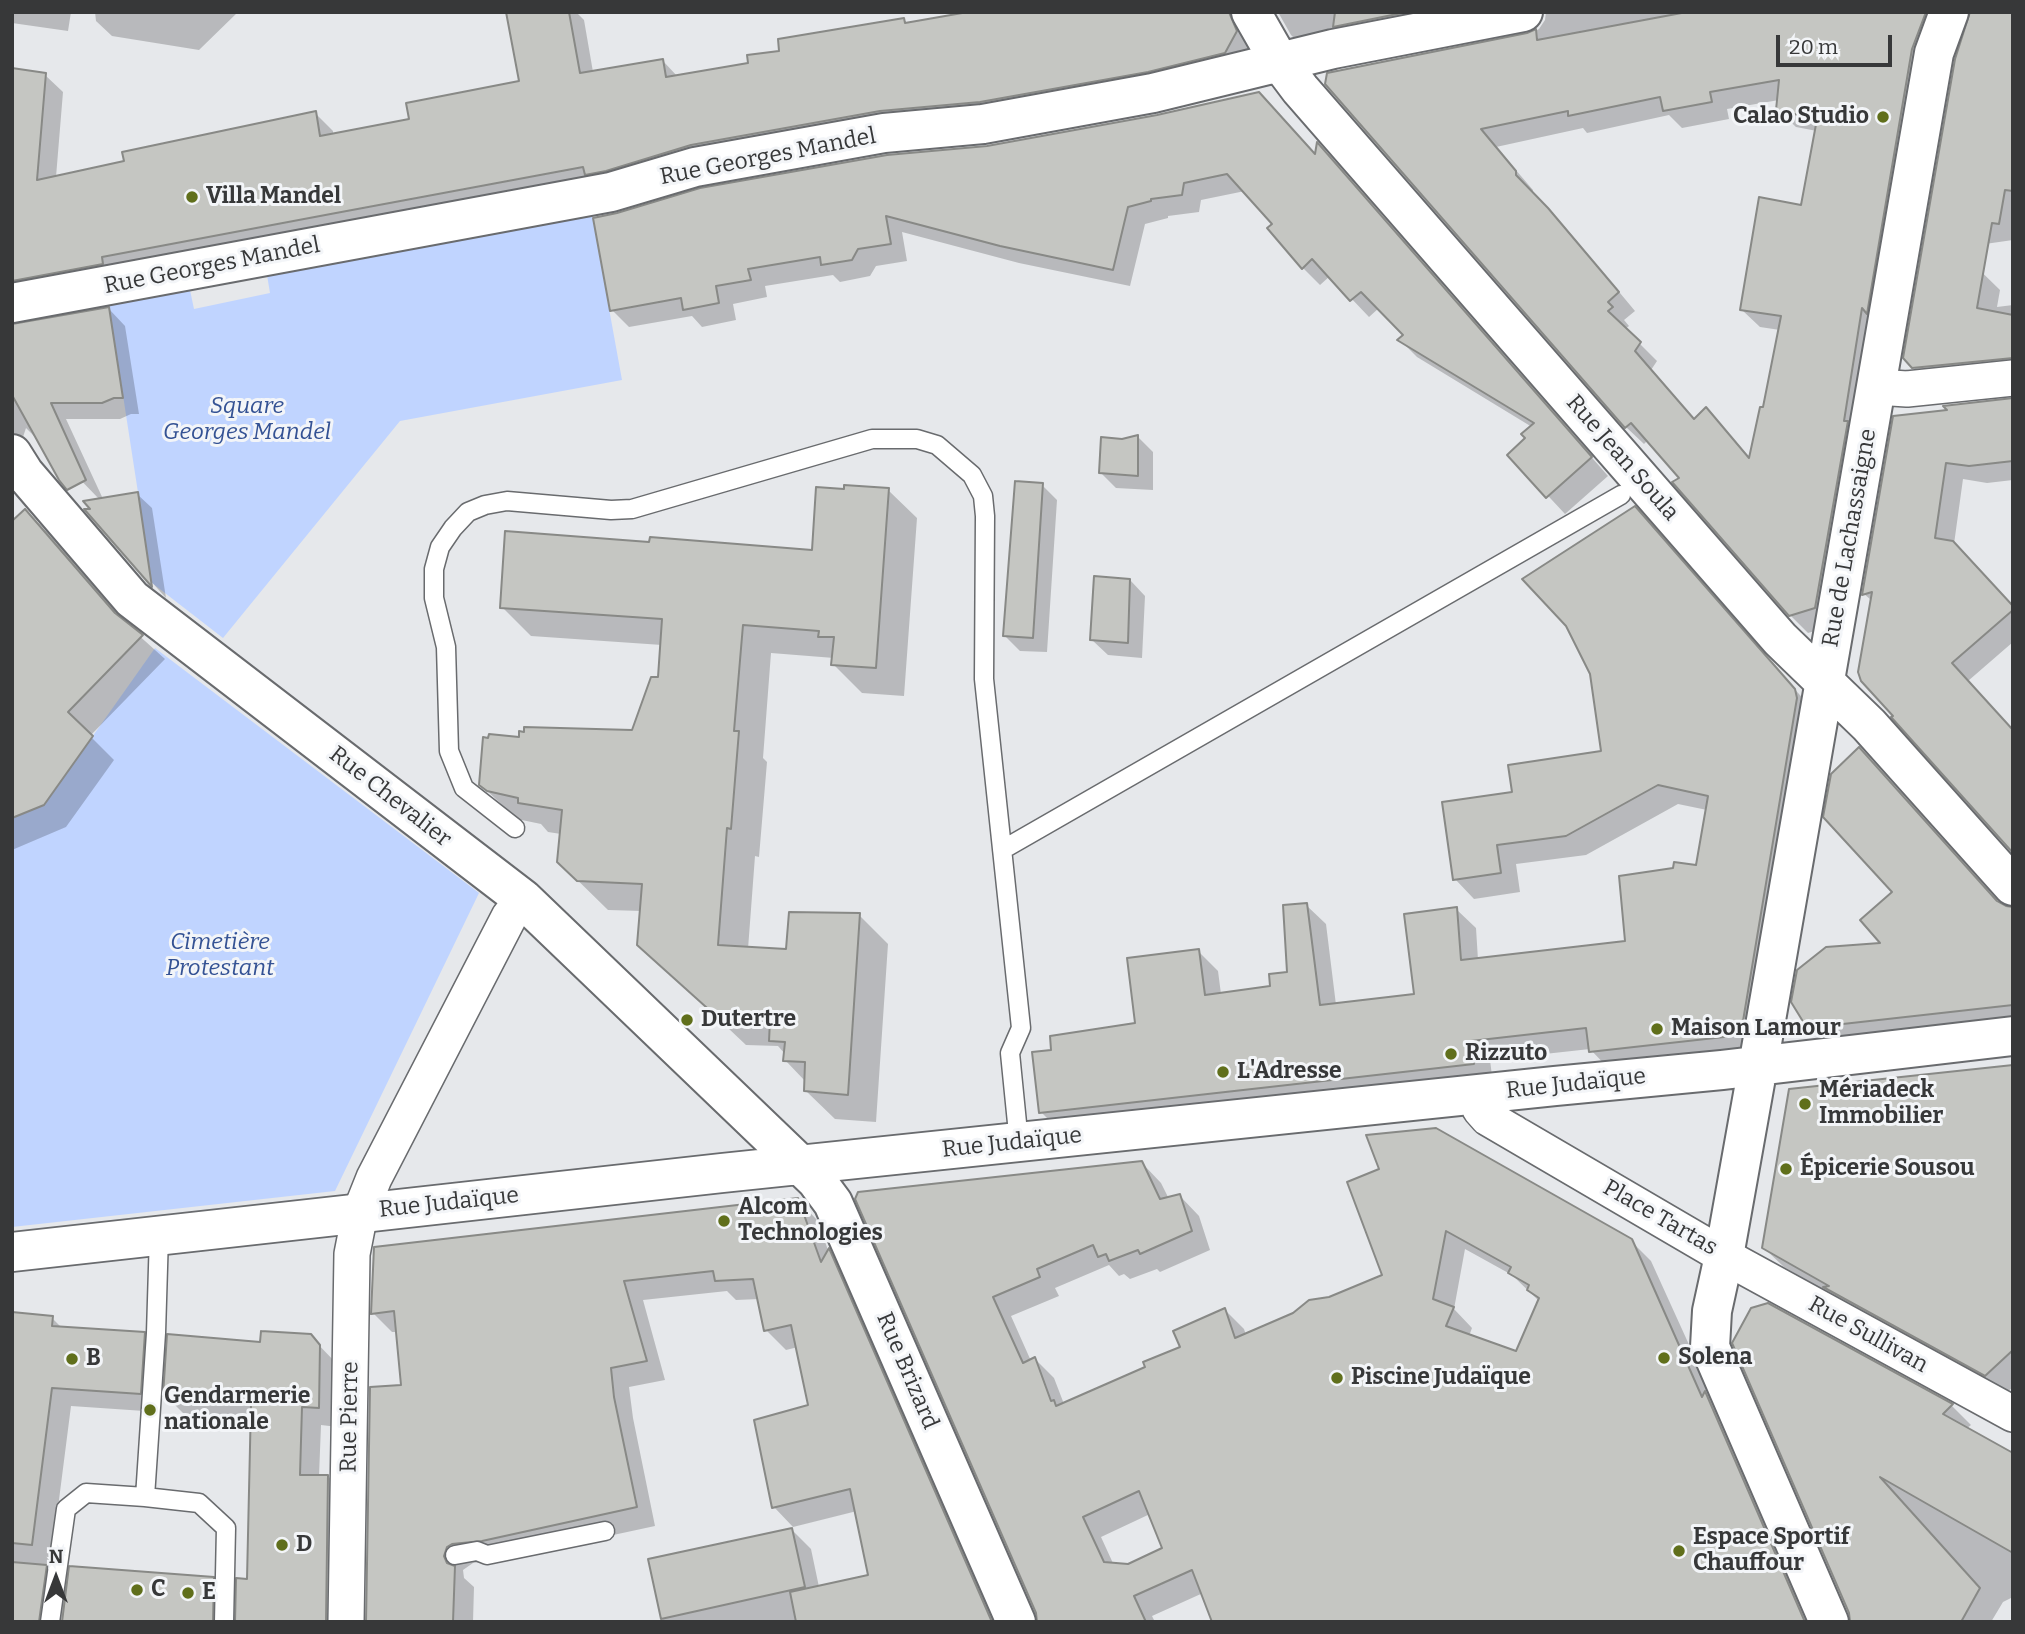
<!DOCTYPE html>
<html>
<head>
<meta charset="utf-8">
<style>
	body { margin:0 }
	#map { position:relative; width:2025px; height:1634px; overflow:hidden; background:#e6e8eb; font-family:Bitter,serif }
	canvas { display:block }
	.frame { position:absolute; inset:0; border:14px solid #373839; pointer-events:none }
	.north { position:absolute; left:21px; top:1543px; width:70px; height:70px; -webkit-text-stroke:5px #f3f5f8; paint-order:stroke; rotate:0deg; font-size:19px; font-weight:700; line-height:28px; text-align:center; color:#373839 }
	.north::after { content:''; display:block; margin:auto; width:24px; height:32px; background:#373839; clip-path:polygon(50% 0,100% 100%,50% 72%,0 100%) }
	.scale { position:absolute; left:1776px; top:35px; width:116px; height:32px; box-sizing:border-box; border:4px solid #373839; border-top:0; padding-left:9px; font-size:21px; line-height:24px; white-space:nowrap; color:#373839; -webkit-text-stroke:5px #f3f5f8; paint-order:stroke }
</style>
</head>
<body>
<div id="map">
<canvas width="2025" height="1634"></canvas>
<div class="frame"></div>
<div class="north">N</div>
<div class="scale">20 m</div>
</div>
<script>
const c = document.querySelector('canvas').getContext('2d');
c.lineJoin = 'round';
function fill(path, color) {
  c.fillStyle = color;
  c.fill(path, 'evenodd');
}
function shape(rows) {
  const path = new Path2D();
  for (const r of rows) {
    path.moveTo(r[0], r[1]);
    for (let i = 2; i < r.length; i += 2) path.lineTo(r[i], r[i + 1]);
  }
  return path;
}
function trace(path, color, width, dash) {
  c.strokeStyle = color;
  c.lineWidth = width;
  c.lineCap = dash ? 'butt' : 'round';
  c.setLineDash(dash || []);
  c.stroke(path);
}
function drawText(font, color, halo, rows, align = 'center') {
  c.font = font + ' Bitter,serif';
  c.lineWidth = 6;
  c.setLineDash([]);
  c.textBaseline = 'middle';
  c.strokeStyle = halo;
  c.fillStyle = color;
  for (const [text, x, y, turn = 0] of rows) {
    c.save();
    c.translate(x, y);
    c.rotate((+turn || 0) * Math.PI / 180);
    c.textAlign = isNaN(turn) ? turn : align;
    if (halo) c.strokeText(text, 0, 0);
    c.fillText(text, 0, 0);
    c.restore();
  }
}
const green = shape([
	[592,215,622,380,400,421,223,638,152,583,109,305,190,290,194,309,270,293,267,275],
	[155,648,479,893,335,1191,12,1227,12,818,44,805]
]);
const shadow = shape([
	[12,12,71,12,68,31,12,23],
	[95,12,238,12,199,50,112,36,96,21],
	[508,12,576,12,584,20,593,72,663,61,678,77,750,64,781,53,904,20,908,24,973,12,1256,12,1253,49,1242,70,12,293,12,70,45,75,63,92,56,177,126,162,315,113,333,131,333,135,411,121,521,82],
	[1278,12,1512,12,1309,53,1291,35],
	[1546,12,1953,12,1832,626,1808,633,1790,615,1681,478,1648,440,1644,444,1626,427,1327,84,1528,35,1539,29,1545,20],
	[1779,100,1778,110,1796,127,1817,131,1802,207,1742,310,1760,327,1780,330,1765,409,1751,460,1706,410,1695,420,1651,370,1657,361,1625,329,1629,326,1624,320,1635,311,1565,227,1532,195,1533,190,1496,147,1583,128,1587,133,1669,115,1682,128,1729,119,1727,109],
	[2013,12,2013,240,1957,248,2000,290,1997,307,2013,305,2013,377,1931,385,1913,367],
	[1318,145,1608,476,1565,514,1510,455,1528,438,1532,427,1417,357,1400,340,1405,335,1379,308,1369,317,1330,276,1320,285,1303,268,1274,224,1245,191,1201,200,1199,212,1168,216,1168,218,1145,224,1130,286,1019,263,902,232,907,261,876,266,870,276,840,282,833,275,765,286,767,297,733,304,736,320,702,327,692,316,629,327,612,310,595,219,1320,162],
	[109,309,125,326,139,414,131,414,120,419,66,419,103,499,137,494,152,508,166,598,88,511,94,511,100,500,45,443,43,445,26,428,18,452,12,458,12,326],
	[2013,400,2013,480,1987,483,1963,479,1954,544,2013,607,2013,642,1968,681,1864,594,1950,412],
	[1138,437,1153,452,1153,490,1116,488,1101,473,1122,440],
	[1042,485,1057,500,1047,652,1020,651,1005,636],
	[888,490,917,518,904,696,862,693,833,664,834,658,771,653,763,758,767,762,759,857,755,856,748,949,788,951,859,915,888,944,876,1122,835,1119,806,1091,806,1082,785,1060,785,1054,778,1046,746,1045,639,944,642,911,608,910,559,862,561,834,548,832,541,824,517,819,481,785,520,739,633,732,659,678,662,645,531,636,502,607,651,544,814,552],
	[1635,508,1814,711,1761,1046,1610,1070,1590,1049,1490,1060,1493,1084,1061,1132,1041,1112,1053,1051,1137,1024,1198,951,1218,971,1221,994,1272,988,1289,973,1306,905,1326,924,1336,1005,1416,995,1456,909,1476,928,1478,960,1627,943,1698,867,1707,810,1678,804,1586,855,1516,864,1520,892,1474,899,1455,879,1514,793,1603,753],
	[26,511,49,534,125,623,165,659,90,736,114,760,66,827,12,850,12,525],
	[1130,580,1145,596,1142,658,1108,655,1092,640],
	[2000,905,2013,909,2013,1024,1826,1045,1808,1027,1884,945],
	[2013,1066,2013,1387,2005,1394,1845,1306,1833,1295,1784,1267,1764,1248],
	[1142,1163,1161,1183,1169,1199,1180,1196,1199,1216,1210,1250,1160,1272,1157,1269,1130,1279,1124,1274,1119,1276,1109,1265,1055,1288,1059,1296,1011,1316,1031,1361,1035,1359,1054,1378,1064,1404,1147,1367,1182,1347,1225,1310,1244,1329,1246,1335,1384,1276,1349,1183,1631,1241,1651,1261,1815,1622,1215,1622,1203,1593,1152,1616,1155,1622,1039,1622,1038,1613,857,1199],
	[1465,1249,1512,1275,1539,1301,1517,1353,1469,1336,1472,1328,1454,1309],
	[1150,1514,1165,1548,1117,1572,1101,1537],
	[798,1200,817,1220,828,1250,848,1269,1002,1622,663,1622,650,1560,792,1530,811,1549,819,1587,870,1576,857,1511,793,1527,774,1507,810,1407,798,1347,786,1350,766,1330,759,1299,736,1300,727,1291,643,1300,665,1380,629,1387,633,1418,655,1526,502,1559,473,1563,463,1570,464,1578,474,1587,473,1622,368,1622,403,1387,398,1332,392,1332,373,1313],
	[1768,1305,1952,1406,1971,1425,1966,1429,2013,1455,2013,1597,2003,1602,1991,1622,1852,1622],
	[12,1314,52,1318,62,1328,144,1333,163,1353,159,1412,71,1406,50,1570,68,1588,213,1578,232,1598,232,1622,12,1622],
	[310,1336,339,1366,338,1427,321,1425,319,1476,328,1476,347,1496,345,1622,235,1622,249,1581,252,1420,184,1414,165,1395,261,1343]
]);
const building = shape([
	[506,12,569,12,580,73,663,59,666,77,748,63,747,55,779,51,778,39,904,18,905,23,968,12,1229,12,1237,31,1225,53,1148,72,980,102,880,111,691,145,606,171,585,175,583,167,336,213,102,257,103,264,12,281,12,68,46,73,37,180,124,161,122,152,316,111,320,136,409,119,406,103,519,81,506,12],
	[1335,12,1407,12,1333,27,1335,12],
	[1687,12,1926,12,1912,49,1867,314,1862,308,1844,421,1848,421,1815,608,1789,616,1672,482,1679,478,1631,423,1625,428,1325,84,1327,73,1527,33,1536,29,1537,40,1687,12],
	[1779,80,1776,110,1817,119,1801,205,1759,197,1740,310,1781,316,1763,407,1760,407,1749,458,1706,407,1694,419,1635,351,1641,342,1608,311,1613,307,1608,302,1619,292,1548,208,1516,175,1516,171,1481,129,1568,111,1568,116,1660,97,1663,111,1712,102,1710,92,1779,80],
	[1970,12,2013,12,2013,191,2005,190,1999,224,1992,223,1977,308,2013,315,2013,358,1912,368,1903,358,1955,59,1970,12],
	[1259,92,1315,154,1317,142,1592,457,1546,498,1507,455,1525,438,1521,434,1534,423,1397,340,1403,335,1361,292,1350,301,1312,259,1302,269,1267,228,1272,224,1227,174,1184,183,1182,195,1151,199,1151,201,1128,207,1113,270,1000,246,886,216,891,244,858,249,852,260,821,265,820,257,748,269,751,280,716,286,719,303,683,310,681,298,610,311,593,218,617,213,700,188,887,155,987,146,1157,115,1259,92],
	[109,307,123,398,114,398,102,403,51,403,86,480,67,490,59,480,12,395,12,324,109,307],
	[2013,398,2013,461,1969,466,1946,463,1935,538,1953,541,2013,606,2013,610,1952,663,2013,730,2013,853,1891,717,1893,716,1861,681,1858,672,1872,592,1862,595,1893,416,1947,410,1943,406,2013,398],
	[1138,435,1138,476,1099,473,1101,437,1122,439,1138,435],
	[1015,481,1043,483,1033,638,1003,636,1015,481],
	[844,485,889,488,876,668,831,665,834,637,818,637,819,631,743,625,734,731,739,731,731,829,727,828,718,945,786,949,789,912,860,913,848,1095,804,1091,805,1062,783,1061,785,1042,769,1041,770,1020,716,1016,637,945,642,884,577,881,557,862,562,810,518,803,518,798,487,791,479,785,483,737,488,738,489,734,519,737,519,731,524,732,524,727,632,730,651,677,658,677,662,619,500,608,505,531,649,542,650,537,812,550,816,487,844,489,844,485],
	[138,492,152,587,84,509,90,509,83,501,138,492],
	[1635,506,1795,689,1797,698,1742,1027,1733,1036,1589,1052,1586,1028,1471,1041,1474,1064,1039,1113,1032,1052,1051,1050,1050,1036,1135,1023,1127,958,1199,949,1205,995,1270,986,1269,974,1287,972,1283,905,1307,903,1320,1005,1414,994,1404,914,1457,907,1461,960,1625,941,1619,876,1673,868,1674,862,1696,865,1708,796,1658,785,1566,836,1497,845,1501,873,1453,880,1442,802,1512,792,1508,765,1601,751,1590,674,1566,626,1522,579,1635,506],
	[25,509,115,613,143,635,68,712,93,736,44,805,12,818,12,521,25,509],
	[1094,576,1130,579,1128,643,1090,640,1094,576],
	[1859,747,1997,901,2006,906,2013,907,2013,1005,1807,1028,1791,1002,1797,970,1826,947,1880,943,1860,920,1892,892,1823,817,1831,774,1859,747],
	[2013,1065,2013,1350,1985,1376,1823,1287,1829,1286,1762,1248,1789,1089,2013,1065],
	[1436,1128,1632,1239,1702,1397,1705,1391,1805,1622,1212,1622,1192,1570,1134,1596,1146,1622,1037,1622,1036,1613,855,1199,858,1192,1142,1161,1160,1199,1180,1194,1192,1231,1140,1254,1138,1250,1109,1261,1106,1254,1098,1257,1093,1245,1037,1269,1040,1277,993,1297,1023,1363,1035,1357,1051,1401,1054,1400,1056,1406,1145,1367,1143,1362,1180,1347,1173,1331,1225,1308,1235,1338,1293,1313,1309,1300,1329,1297,1382,1275,1347,1182,1379,1169,1366,1135,1436,1128],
	[1446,1231,1511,1267,1508,1273,1529,1285,1527,1290,1539,1298,1516,1351,1446,1326,1454,1307,1433,1299,1446,1231],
	[1139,1491,1162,1548,1128,1564,1104,1562,1083,1517,1139,1491],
	[798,1198,821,1262,829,1248,992,1622,796,1622,790,1592,868,1575,850,1489,772,1508,754,1420,808,1405,791,1325,764,1331,753,1279,715,1281,713,1271,624,1281,647,1361,611,1368,614,1397,637,1507,482,1541,452,1544,447,1547,444,1556,447,1563,455,1566,453,1622,366,1622,370,1387,401,1385,394,1311,371,1314,374,1247,798,1198],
	[1768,1303,1953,1404,1943,1414,2013,1453,2013,1553,1880,1477,1980,1588,1961,1622,1850,1622,1849,1613,1732,1343,1751,1308,1768,1303],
	[12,1312,53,1316,52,1326,145,1332,141,1394,52,1388,32,1545,12,1543,12,1312],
	[261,1331,311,1334,320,1345,319,1408,302,1407,300,1475,328,1475,326,1622,235,1622,236,1578,247,1579,251,1403,163,1396,167,1334,260,1342,261,1331],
	[792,1528,805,1587,661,1619,648,1559,792,1528],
	[12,1562,47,1565,39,1622,12,1622,12,1562],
	[69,1566,214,1577,213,1622,62,1622,69,1566]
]);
const lane = shape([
	[515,828,464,788,449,751,446,647,434,598,434,569,440,547,453,528,468,512,485,505,507,501,611,510,632,509,872,439,917,439,937,445,972,475,983,496,985,516,984,679,1021,1028,1010,1053,1019,1143],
	[1002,850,1621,495],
	[159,1235,156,1333,145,1497,199,1503,226,1528,224,1622],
	[455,1555,477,1551,487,1555,605,1531],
	[50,1622,66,1509,86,1493,145,1497]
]);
const street = shape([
	[1876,387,1907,389,2013,378],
	[1478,1095,1480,1109,1488,1118,1724,1256,2013,1414],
	[346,1622,352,1254,360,1213,374,1178,509,917,523,899]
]);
const secondary = shape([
	[1251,12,1279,61,1300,89,1780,639,1869,725,2013,886],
	[12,303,611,192,695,167,884,133,983,124,1153,93,1333,49,1523,12],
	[12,454,24,473,132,599,523,899,816,1180,833,1203,1016,1622],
	[12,1252,722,1173,1555,1086,1722,1070,2013,1036],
	[1829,1622,1710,1347,1712,1311,1724,1256,1758,1066,1934,53,1949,12]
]);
const markers = [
	[1883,117,7,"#606f1b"],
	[192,197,7,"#606f1b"],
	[687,1020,7,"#606f1b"],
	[1657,1029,7,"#606f1b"],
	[1451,1054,7,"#606f1b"],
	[1223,1072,7,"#606f1b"],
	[1805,1104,7,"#606f1b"],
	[1786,1169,7,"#606f1b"],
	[724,1221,7,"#606f1b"],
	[1664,1358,7,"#606f1b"],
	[72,1359,7,"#606f1b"],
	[1337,1378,7,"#606f1b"],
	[150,1410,7,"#606f1b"],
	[282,1545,7,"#606f1b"],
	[1679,1551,7,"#606f1b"],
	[137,1590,7,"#606f1b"],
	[188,1593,7,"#606f1b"]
];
const poiNames = [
	["Calao Studio",1869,117,"right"],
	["Villa Mandel",206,197],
	["Dutertre",701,1020],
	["Maison Lamour",1671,1029],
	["Rizzuto",1465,1054],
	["L'Adresse",1237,1072],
	["Mériadeck",1819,1091],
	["Immobilier",1819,1117],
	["Épicerie Sousou",1800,1169],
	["Alcom",738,1208],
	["Technologies",738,1234],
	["Solena",1678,1358],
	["B",86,1359],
	["Piscine Judaïque",1351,1378],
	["Gendarmerie",164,1397],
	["nationale",164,1423],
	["Espace Sportif",1693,1538],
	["Chauffour",1693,1564],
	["D",296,1545],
	["C",151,1590],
	["E",202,1593]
];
const streetNames = [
	["Rue Georges Mandel",768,157,-11],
	["Rue Georges Mandel",212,266,-11],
	["Rue Jean Soula",1622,458,49],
	["Rue de Lachassaigne",1850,538,-80],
	["Rue Chevalier",390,797,38],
	["Rue Judaïque",1576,1084,-6],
	["Rue Judaïque",1012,1143,-6],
	["Rue Judaïque",449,1203,-6],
	["Place Tartas",1660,1218,30],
	["Rue Sullivan",1868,1335,29],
	["Rue Brizard",907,1371,67],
	["Rue Pierre",350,1417,-89]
];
const parkNames = [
	["Square",247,407],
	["Georges Mandel",247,433],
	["Cimetière",220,943],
	["Protestant",220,969]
];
fill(green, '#c0d4ff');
fill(shadow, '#0003');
fill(building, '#c5c6c2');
trace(building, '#888986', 2);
trace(lane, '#696b6e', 21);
trace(street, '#696b6e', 38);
trace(secondary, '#696b6e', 42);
trace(lane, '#fff', 18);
trace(street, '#fff', 35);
trace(secondary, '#fff', 38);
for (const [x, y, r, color] of markers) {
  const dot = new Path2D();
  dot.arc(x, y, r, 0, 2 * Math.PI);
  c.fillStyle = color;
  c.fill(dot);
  trace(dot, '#f3f5f8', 2.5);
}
drawText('bold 23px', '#373839', '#f3f5f8', poiNames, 'left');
drawText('23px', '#373839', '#f3f5f8', streetNames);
drawText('italic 23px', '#345294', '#f3f5f8', parkNames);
</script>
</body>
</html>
